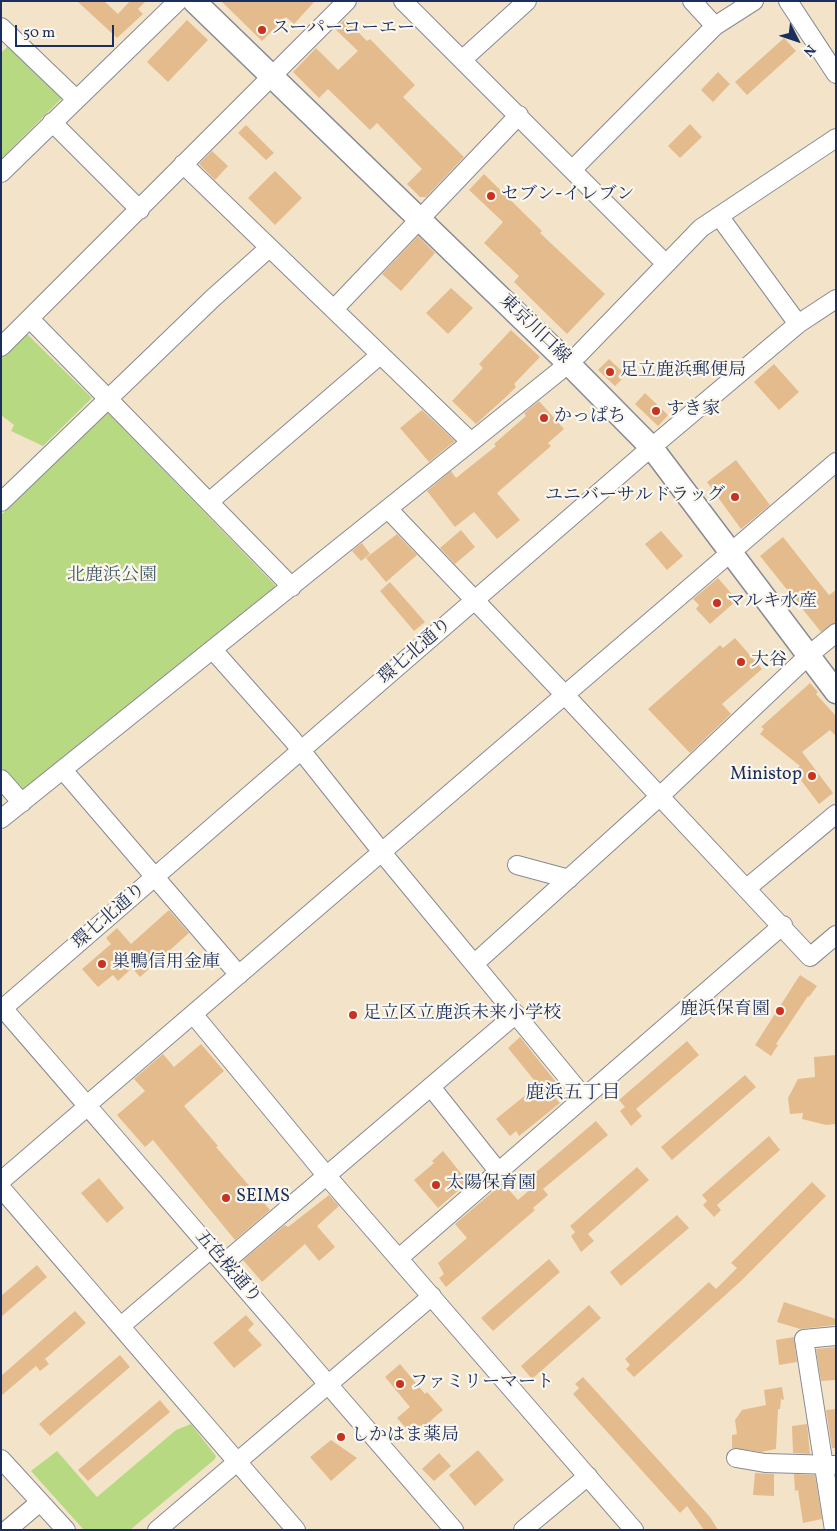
<!DOCTYPE html>
<html>
<head>
<meta charset="utf-8">
<style>
	body { margin:0 }
	#map { position:relative; width:837px; height:1531px; overflow:hidden; background:#f3e4c9; font-family:Vollkorn,serif }
	canvas { display:block }
	.frame { position:absolute; inset:0; border:2px solid #1b2f5e; pointer-events:none }
	.north { position:absolute; left:772px; top:15px; width:50px; height:50px; -webkit-text-stroke:4px #fbf7ec; paint-order:stroke; rotate:131deg; font-size:14px; font-weight:700; line-height:20px; text-align:center; color:#1b2f5e }
	.north::after { content:''; display:block; margin:auto; width:18px; height:22px; background:#1b2f5e; clip-path:polygon(50% 0,100% 100%,50% 72%,0 100%) }
	.scale { position:absolute; left:15px; top:25px; width:99px; height:22px; box-sizing:border-box; border:2px solid #1b2f5e; border-top:0; padding-left:6px; font-size:15px; line-height:18px; white-space:nowrap; color:#1b2f5e; -webkit-text-stroke:4px #fbf7ec; paint-order:stroke }
</style>
</head>
<body>
<div id="map">
<canvas width="837" height="1531"></canvas>
<div class="frame"></div>
<div class="north">N</div>
<div class="scale">50 m</div>
</div>
<script>
const c = document.querySelector('canvas').getContext('2d');
c.lineJoin = 'round';
function fill(path, color) {
  c.fillStyle = color;
  c.fill(path, 'evenodd');
}
function shape(rows) {
  const path = new Path2D();
  for (const r of rows) {
    path.moveTo(r[0], r[1]);
    for (let i = 2; i < r.length; i += 2) path.lineTo(r[i], r[i + 1]);
  }
  return path;
}
function trace(path, color, width, dash) {
  c.strokeStyle = color;
  c.lineWidth = width;
  c.lineCap = dash ? 'butt' : 'round';
  c.setLineDash(dash || []);
  c.stroke(path);
}
function drawText(font, color, halo, rows, align = 'center') {
  c.font = font + ' Vollkorn,"Noto Serif JP",serif';
  c.lineWidth = 4.5;
  c.setLineDash([]);
  c.textBaseline = 'middle';
  c.strokeStyle = halo;
  c.fillStyle = color;
  for (const [text, x, y, turn = 0] of rows) {
    c.save();
    c.translate(x, y);
    c.rotate((+turn || 0) * Math.PI / 180);
    c.textAlign = isNaN(turn) ? turn : align;
    if (halo) c.strokeText(text, 0, 0);
    c.fillText(text, 0, 0);
    c.restore();
  }
}
const green = shape([
	[7,47,13,47,62,94,61,99,1,159,1,53],
	[26,333,92,398,43,446,11,431,14,425,1,415,1,357],
	[106,411,275,585,275,588,29,789,21,789,1,767,1,515],
	[191,1424,216,1456,215,1459,130,1530,84,1530,31,1471,57,1451,97,1497,176,1430]
]);
const building = shape([
	[77,1,104,1,118,14,130,1,146,1,138,9,143,14,117,38],
	[221,1,315,1,294,24,286,17,262,41],
	[345,19,367,41,370,39,415,85,403,97,464,157,426,197,420,197,407,184,422,169,377,123,370,130,328,89,319,98,293,72,316,48,338,70,358,51,335,29],
	[187,20,208,40,168,82,147,62],
	[784,38,796,51,747,95,735,82],
	[718,72,730,84,713,102,701,90],
	[690,124,702,137,680,158,668,146],
	[246,125,274,153,266,160,238,133],
	[212,151,228,166,215,180,199,164],
	[275,171,302,198,275,225,248,198],
	[484,174,542,231,540,233,605,294,567,334,514,282,519,276,484,243,503,222,469,190],
	[418,236,435,253,401,291,382,274],
	[451,288,473,308,448,334,426,313],
	[511,330,540,357,514,384,516,387,508,395,476,424,452,401,483,368,479,364],
	[609,359,626,375,615,386,598,370],
	[774,364,799,392,779,410,754,382],
	[645,393,668,415,658,426,635,404],
	[539,401,564,429,548,443,551,446,497,493,520,520,497,539,474,512,455,527,427,491,451,471,456,478,496,446,494,444,526,416,524,413],
	[422,410,455,441,429,462,400,428],
	[736,460,770,505,741,529,707,482],
	[461,530,475,547,455,564,440,548],
	[661,531,683,556,667,570,645,544],
	[397,534,417,555,386,582,366,558],
	[783,537,829,595,836,590,836,623,821,632,760,556],
	[362,543,370,554,361,561,352,551],
	[718,578,737,600,710,624,696,609,699,605,693,599],
	[390,582,425,622,414,631,380,591],
	[735,638,762,669,722,704,731,714,690,753,648,709,720,645,723,648],
	[810,683,818,692,816,694,836,716,836,736,830,730,802,752,833,793,819,804,794,771,800,766,760,734,764,729,761,727],
	[169,910,189,933,140,977,132,968,118,981,113,975,98,987,82,969,111,944,106,938,117,928,131,944],
	[800,975,817,986,809,997,808,996,776,1044,778,1045,771,1056,755,1045],
	[520,1037,564,1092,556,1099,560,1103,519,1136,516,1131,510,1136,496,1119,538,1085,508,1048],
	[687,1041,699,1055,636,1109,642,1116,631,1126,620,1111,625,1107,619,1100],
	[201,1044,224,1071,184,1106,218,1146,216,1147,270,1210,235,1240,153,1140,145,1147,117,1115,145,1091,134,1079,163,1054,174,1067],
	[836,1055,836,1124,826,1125,802,1119,803,1113,790,1114,788,1098,798,1079,815,1077,814,1057],
	[745,1075,756,1087,672,1160,661,1147],
	[596,1121,608,1135,543,1189,548,1195,533,1208,535,1210,446,1287,439,1278,444,1274,438,1263,467,1238,455,1224,503,1183,518,1200,534,1186,528,1179],
	[769,1136,780,1150,717,1205,721,1210,714,1217,703,1205,707,1201,702,1195],
	[443,1151,468,1182,438,1208,414,1180,434,1163,432,1161],
	[637,1167,649,1180,588,1234,594,1241,581,1252,571,1236,575,1232,570,1226],
	[99,1178,124,1208,107,1223,81,1193],
	[812,1182,826,1196,741,1281,634,1377,626,1369,630,1365,625,1359,709,1282,716,1289,737,1268,731,1263],
	[329,1195,339,1206,317,1226,335,1247,319,1261,305,1244,262,1282,243,1260,285,1225,288,1227],
	[677,1215,689,1228,621,1286,610,1272],
	[549,1259,560,1272,493,1331,481,1318],
	[37,1265,47,1277,1,1317,1,1296],
	[784,1302,836,1319,836,1325,800,1329,777,1322],
	[589,1305,601,1318,532,1379,521,1366],
	[75,1311,86,1323,45,1359,49,1364,40,1371,36,1366,1,1396,1,1376],
	[246,1315,254,1324,248,1330,262,1345,234,1368,213,1343],
	[794,1337,797,1362,779,1365,776,1340],
	[836,1347,836,1380,821,1381,816,1349],
	[120,1355,130,1367,50,1436,39,1424],
	[400,1364,425,1394,427,1392,443,1410,413,1436,397,1418,410,1407,385,1377],
	[583,1377,710,1517,718,1530,704,1530,687,1506,680,1513,573,1394,579,1388,575,1384],
	[782,1387,784,1400,781,1399,780,1409,778,1409,776,1449,761,1452,732,1448,732,1435,737,1434,735,1420,742,1410,766,1405,764,1390],
	[160,1400,170,1412,88,1481,78,1470],
	[836,1409,836,1448,832,1448,826,1410],
	[807,1424,810,1454,793,1453,792,1426],
	[331,1440,357,1458,331,1481,310,1457],
	[478,1450,504,1480,475,1506,449,1475],
	[439,1453,451,1466,434,1481,422,1469],
	[755,1473,774,1474,774,1496,753,1495],
	[794,1474,815,1475,822,1519,803,1523,798,1490,795,1491]
]);
const minor = shape([
	[403,1,666,264],
	[692,1,715,26],
	[788,1,836,74],
	[1,27,76,99],
	[462,60,527,1],
	[52,122,140,210],
	[183,164,471,442],
	[573,169,715,26,754,1],
	[1,173,178,1],
	[719,216,798,324],
	[334,309,519,115],
	[30,319,292,587],
	[1,347,347,1],
	[1,502,213,298,269,248],
	[209,502,380,355],
	[388,509,564,694,810,957,836,935],
	[213,650,292,739,389,861,578,1090,587,1095],
	[63,770,239,975],
	[1,779,22,803],
	[1,819,557,373,579,354,701,228,836,138],
	[517,865,569,879],
	[747,888,836,814],
	[474,964,659,797,809,655,836,633],
	[1,1006,454,1530],
	[1,1010,640,457,798,324,836,299],
	[193,1014,326,1175,634,1530],
	[431,1087,498,1171],
	[87,1105,836,462],
	[1,1181,88,1106],
	[1,1188,296,1530],
	[399,1258,783,925],
	[224,1263,516,1014],
	[121,1326,211,1249],
	[736,1458,765,1463,835,1465],
	[1,1459,66,1530],
	[7,1530,40,1502],
	[157,1530,432,1296],
	[523,1530,588,1476],
	[834,1530,804,1339,836,1336]
]);
const major = shape([
	[194,1,568,363,652,448,836,692]
]);
const markers = [
	[262,30,5,"#c8321e"],
	[491,196,5,"#c8321e"],
	[610,372,5,"#c8321e"],
	[656,411,5,"#c8321e"],
	[544,418,5,"#c8321e"],
	[735,497,5,"#c8321e"],
	[717,603,5,"#c8321e"],
	[741,662,5,"#c8321e"],
	[812,776,5,"#c8321e"],
	[102,964,5,"#c8321e"],
	[780,1011,5,"#c8321e"],
	[353,1015,5,"#c8321e"],
	[436,1185,5,"#c8321e"],
	[226,1198,5,"#c8321e"],
	[400,1384,5,"#c8321e"],
	[341,1437,5,"#c8321e"]
];
const poiNames = [
	["スーパーコーエー",272,30],
	["セブン-イレブン",501,196],
	["足立鹿浜郵便局",620,372],
	["すき家",666,411],
	["かっぱち",554,418],
	["ユニバーサルドラッグ",725,497,"right"],
	["マルキ水産",727,603],
	["大谷",751,662],
	["Ministop",802,776,"right"],
	["巣鴨信用金庫",112,964],
	["鹿浜保育園",770,1011,"right"],
	["足立区立鹿浜未来小学校",363,1015],
	["太陽保育園",446,1185],
	["SEIMS",236,1198],
	["ファミリーマート",410,1384],
	["しかはま薬局",351,1437]
];
const streetNames = [
	["東京川口線",534,330,44],
	["環七北通り",416,652,-41],
	["環七北通り",110,917,-41],
	["五色桜通り",227,1268,49]
];
const parkNames = [
	["北鹿浜公園",112,577]
];
const neighbourhoodNames = [
	["鹿浜五丁目",573,1095]
];
fill(green, '#b7d981');
fill(building, '#e4bb8c');
trace(minor, '#878a94', 20);
trace(major, '#878a94', 25);
trace(minor, '#fff', 18);
trace(major, '#fff', 22);
for (const [x, y, r, color] of markers) {
  const dot = new Path2D();
  dot.arc(x, y, r, 0, 2 * Math.PI);
  c.fillStyle = color;
  c.fill(dot);
  trace(dot, '#fbf7ec', 2);
}
drawText('18px', '#1b2f5e', '#fbf7ec', poiNames, 'left');
drawText('18px', '#1b2f5e', '#fbf7ec', streetNames);
drawText('18px', '#425a67', '#fbf7ec', parkNames);
drawText('19px', '#1b2f5e', '#fbf7ec', neighbourhoodNames);
</script>
</body>
</html>
